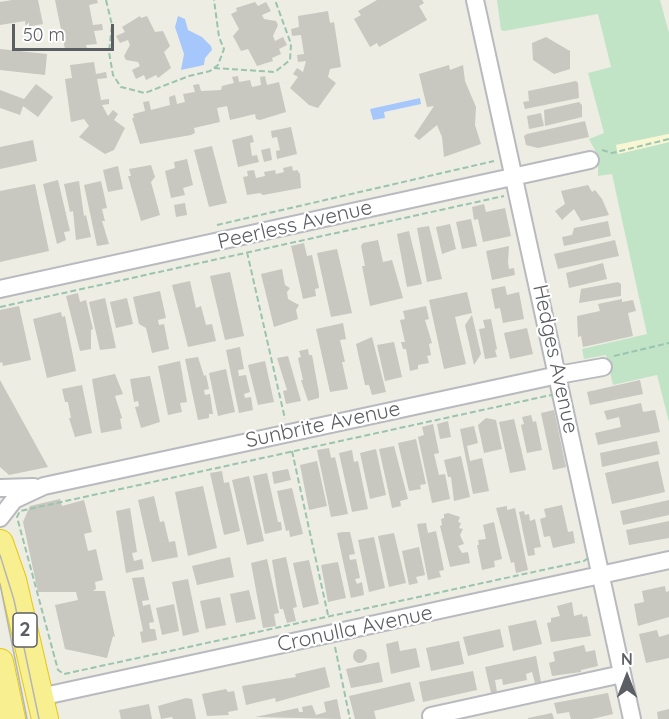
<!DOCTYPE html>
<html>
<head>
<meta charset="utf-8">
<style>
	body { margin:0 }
	#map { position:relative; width:669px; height:719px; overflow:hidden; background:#edede3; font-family:Quicksand,sans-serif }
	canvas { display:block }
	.north { position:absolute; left:597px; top:647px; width:60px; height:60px; -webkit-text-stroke:4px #fff; paint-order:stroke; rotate:0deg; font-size:16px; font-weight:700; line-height:24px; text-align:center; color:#5b5e63 }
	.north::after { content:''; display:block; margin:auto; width:21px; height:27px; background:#5b5e63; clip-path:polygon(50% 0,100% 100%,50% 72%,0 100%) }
	.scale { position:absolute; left:12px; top:24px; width:102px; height:27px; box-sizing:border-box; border:3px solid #5b5e63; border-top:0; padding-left:8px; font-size:18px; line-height:21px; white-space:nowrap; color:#5b5e63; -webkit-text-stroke:4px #fff; paint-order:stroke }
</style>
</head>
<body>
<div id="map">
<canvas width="669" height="719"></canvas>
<div class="north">N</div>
<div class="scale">50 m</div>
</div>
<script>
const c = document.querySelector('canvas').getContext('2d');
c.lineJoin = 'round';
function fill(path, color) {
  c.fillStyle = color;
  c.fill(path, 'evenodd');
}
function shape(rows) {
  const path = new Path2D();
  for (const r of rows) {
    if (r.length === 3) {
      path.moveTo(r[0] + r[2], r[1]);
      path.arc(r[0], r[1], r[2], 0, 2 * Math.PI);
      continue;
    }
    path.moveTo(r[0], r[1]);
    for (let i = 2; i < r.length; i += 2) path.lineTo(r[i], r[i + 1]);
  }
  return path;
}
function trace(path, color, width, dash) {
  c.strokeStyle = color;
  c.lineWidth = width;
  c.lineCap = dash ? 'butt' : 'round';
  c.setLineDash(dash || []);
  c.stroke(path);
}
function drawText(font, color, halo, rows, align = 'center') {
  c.font = font + ' Quicksand,sans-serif';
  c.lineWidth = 4.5;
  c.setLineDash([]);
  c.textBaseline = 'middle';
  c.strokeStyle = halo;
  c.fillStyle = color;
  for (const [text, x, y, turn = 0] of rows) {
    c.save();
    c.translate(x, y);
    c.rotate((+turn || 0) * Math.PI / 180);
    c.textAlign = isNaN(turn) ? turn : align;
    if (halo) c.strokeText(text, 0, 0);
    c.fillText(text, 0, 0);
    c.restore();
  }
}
const green = shape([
	[497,0,660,0,669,33,669,134,616,145,618,154,669,142,669,422,657,375,613,385,606,355,584,359,582,349,647,334,612,174,598,176,598,156,589,139,604,133,588,73,611,67,598,14,504,31,501,30]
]);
const sand = shape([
	[669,134,669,142,618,154,616,145]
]);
const water = shape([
	[178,16,185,19,188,30,202,37,211,46,212,50,205,58,204,65,181,70,184,54,175,27],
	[420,98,421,104,384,112,385,118,373,120,370,109]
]);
const building = shape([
	[12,0,38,0,43,24,26,27,25,21,0,25,0,2],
	[55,0,97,0,98,3,89,5,93,25,102,24,103,30,94,31,97,44,86,45,87,48,65,49],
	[377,0,422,0,424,3,419,6,427,20,379,47,377,43,370,47,354,19,361,15,358,11],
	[255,2,258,6,266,2,271,11,262,15,264,19,276,21,278,25,273,36,275,41,283,37,287,45,279,49,281,54,272,58,273,61,257,66,248,49,241,51,233,36,239,29,231,14,237,11,236,8],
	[328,11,330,23,334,22,341,67,330,69,328,77,336,83,318,108,309,105,290,88,298,77,293,74,297,68,303,72,306,61,298,62,297,55,304,54,301,35,292,36,291,29,299,27,298,16],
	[140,16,141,18,147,16,155,32,163,31,170,46,164,52,171,68,158,78,156,75,146,80,144,75,136,79,132,70,140,66,138,62,126,60,124,56,130,45,128,40,120,43,116,36,125,32,122,27],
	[546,37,570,51,570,69,554,74,533,60,532,43],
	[0,49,47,54,45,75,0,70],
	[94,62,96,74,106,72,107,78,97,79,101,100,109,99,109,104,102,105,108,116,113,110,118,114,114,120,125,128,114,150,105,154,79,137,89,126,84,119,71,122,65,79,72,78,70,65],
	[449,65,450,70,463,65,465,81,476,107,475,125,481,144,444,157,442,137,437,125,419,140,414,136,434,106,427,107,419,74],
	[238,76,239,82,250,80,252,87,261,85,260,77,265,76,267,85,279,82,286,112,260,120,256,119,255,114,230,120,227,106,217,108,220,122,194,128,195,133,191,135,140,144,132,118,134,118,133,114,145,111,143,102,149,101,151,110,170,105,169,97,175,95,177,104,185,102,183,94,195,92,193,85,199,84,201,91,221,90,222,86,234,83,232,77],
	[576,81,578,83,579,98,525,109,523,102,529,101,528,91],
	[36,84,53,97,38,117,23,106,20,115,0,108,0,90,24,99],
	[579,102,582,105,582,117,545,126,544,110],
	[541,113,544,126,529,129,527,116],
	[585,121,589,137,538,148,526,145,524,136,527,134],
	[291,127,297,154,277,159,276,151,280,150,277,137,272,138,271,131],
	[252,135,254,142,250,143,252,156,257,155,259,162,238,167,232,140],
	[33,140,37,161,0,169,0,147],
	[212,146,227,203,209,207,194,150],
	[270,148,272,160,264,162,261,150],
	[187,159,193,185,183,188,185,195,171,198,165,171,175,168,174,162],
	[151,165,155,177,151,182,160,215,141,221,128,176,131,176,129,169],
	[118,166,123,189,108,192,103,170],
	[292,166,293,171,297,170,300,174,301,188,263,195,260,193,247,195,243,177,248,176,247,171,254,170,256,178,265,176,264,172,275,170,276,174,284,172,283,168],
	[58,180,70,231,64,232,66,240,57,244,43,184],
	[79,181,84,216,86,215,91,237,76,240,73,211,70,212,64,184],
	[101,181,107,208,102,209,105,221,102,221,109,244,97,246,84,185],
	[35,184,49,251,0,262,0,191],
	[588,185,592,192,595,190,602,199,609,215,581,221,574,209,562,220,555,211,565,204,561,191],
	[185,203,187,215,176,217,174,205],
	[484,204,486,212,505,208,511,236,483,242,478,219,474,220,472,207],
	[471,219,477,246,462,249,456,222],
	[608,221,611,236,564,246,562,237,572,235,574,228],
	[450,224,456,249,442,254,436,227],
	[429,226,442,279,427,282,417,228],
	[409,231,422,284,407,287,397,234],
	[378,240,383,262,392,260,403,298,370,306,362,266,365,266,361,246,363,243],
	[615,240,619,256,558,269,554,254],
	[304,243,307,256,312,255,319,288,315,289,316,296,303,299,291,246],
	[509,246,508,262,509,269,514,268,515,275,492,280,486,251],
	[337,249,352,313,331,317,317,253],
	[603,263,607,279,569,288,566,273],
	[282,269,285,285,290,288,287,292,288,299,299,305,296,310,298,319,274,327,261,274],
	[230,272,244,336,225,340,210,276],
	[190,281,196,308,201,306,206,325,212,324,216,341,188,347,172,285],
	[618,282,621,284,621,296,579,303,581,289],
	[505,286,507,295,519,292,524,319,503,323,500,308,495,309,491,289],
	[160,291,166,318,158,320,159,325,164,324,169,349,152,353,146,328,139,324,133,297],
	[467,292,472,313,455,317,466,364,444,369,429,300],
	[78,293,80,302,86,300,93,329,91,330,91,349,80,351,66,296],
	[105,298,116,348,100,350,89,302],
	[127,298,133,324,116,328,110,302],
	[622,299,622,302,633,300,636,311,628,313,633,336,583,347,581,336,578,337,577,316,600,311,598,304],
	[19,306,31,360,3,366,2,362,0,363,0,310],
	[426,306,429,319,425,320,432,343,429,344,431,355,427,356,429,363,418,365,418,369,410,371,406,349,403,349,401,342,405,342,400,320,405,319,403,311],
	[61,312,62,317,65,316,76,371,47,378,33,319],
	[472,315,481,354,474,365,465,325],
	[491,319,497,349,495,350,497,357,485,359,479,329,485,328,483,320],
	[343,323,346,339,340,340,345,362,342,362,348,389,330,392,316,329],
	[527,328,533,354,510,359,504,333],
	[372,337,386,392,372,395,369,385,365,385,356,344],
	[394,342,402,377,385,381,377,345],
	[240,347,244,369,238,370,239,376,246,375,250,392,244,394,245,398,251,397,253,410,239,413,226,350],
	[308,349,309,355,312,355,319,393,319,398,308,401,301,380,303,380,298,358,301,357,299,351],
	[288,356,301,401,286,404,283,391,287,390,277,358],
	[198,357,204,376,206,375,209,389,204,390,205,395,210,394,213,414,209,414,209,418,198,420,185,359],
	[180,361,187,402,180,403,182,412,168,415,158,366],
	[265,361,274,402,258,405,248,365],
	[226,369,235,412,218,416,209,373],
	[115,374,123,394,115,396,122,418,120,419,122,429,101,433,92,379],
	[150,376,160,422,141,428,135,407,139,406,138,401,134,402,130,379],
	[0,380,48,467,9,475,0,467],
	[640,380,643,394,590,405,587,392],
	[82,385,92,433,75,437,69,418,71,418,68,402,65,402,62,389],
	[641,403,643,412,655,410,660,432,598,445,595,433,621,427,619,417,607,420,604,411],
	[554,410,566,467,553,470,541,413],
	[531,415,533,422,536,421,542,450,527,453,521,425,524,424,522,417],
	[486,418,496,420,502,449,484,453,478,425],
	[514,419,526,470,510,473,499,422],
	[448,421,451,437,440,439,437,424],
	[433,424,439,453,434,454,439,475,445,474,450,499,432,503,418,437,424,435,422,427],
	[474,426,478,443,467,446,470,461,482,458,489,491,473,494,460,429],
	[416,439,426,484,420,485,421,489,409,491,398,443],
	[657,441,660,454,602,467,600,453],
	[394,446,408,499,400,501,401,506,392,508,379,449],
	[329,448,331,458,335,457,348,514,331,517,317,450],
	[376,449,386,495,370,499,360,453],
	[352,450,354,462,358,461,368,509,352,512,339,453],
	[461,456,470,497,454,501,451,477,448,477,444,460],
	[317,461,327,506,309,510,300,465],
	[658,461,665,492,612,504,605,473],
	[288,469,291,480,274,484,272,472],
	[222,471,224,483,229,482,240,531,224,535,210,473],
	[267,473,278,522,281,522,282,530,265,534,253,476],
	[249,476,264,541,247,545,232,480],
	[203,486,217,548,188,556,175,492],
	[292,488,303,534,290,537,289,530,286,531,277,491],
	[154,496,160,522,164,521,169,542,175,541,178,557,152,562,138,500],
	[60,499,62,506,84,500,92,532,84,534,88,551,96,549,103,580,95,582,96,589,93,591,105,591,115,637,113,636,107,658,65,649,55,605,78,600,76,592,38,592,23,522,30,506],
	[669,500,669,515,623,525,620,511],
	[562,505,568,532,573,531,575,543,553,548,550,536,544,537,540,519,546,517,544,509],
	[507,506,507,510,515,508,528,570,516,573,514,562,511,563,496,508],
	[130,508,137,552,132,553,134,561,142,559,144,569,126,573,116,511],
	[524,511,525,515,529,514,530,521,535,519,541,547,534,548,535,555,528,556,519,512],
	[448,513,460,517,458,522,461,523,459,528,463,529,460,535,464,544,458,546,462,553,468,552,470,563,450,567,440,526,442,525,441,519,444,518,444,514],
	[669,521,669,538,629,545,626,530],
	[494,522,502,559,494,561,495,567,482,570,477,545,479,545,478,540,486,539,483,525],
	[426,523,428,533,436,531,444,570,439,571,441,577,428,580,417,524],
	[343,532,350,532,355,554,349,555,350,560,356,559,360,578,355,579,357,584,362,582,364,595,351,598,337,533],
	[394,533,406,583,389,587,378,536],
	[374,537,385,588,369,592,358,540],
	[419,547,425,575,416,577,418,583,409,585,402,551],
	[230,557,234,577,197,585,192,566],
	[286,557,297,607,293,608,296,621,287,623,283,609,280,609,272,560],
	[267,559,279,613,274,614,276,626,263,628,251,563],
	[309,560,319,604,303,608,293,563],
	[338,562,346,598,328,602,321,565],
	[144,577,149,600,142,601,143,606,150,604,154,622,149,623,150,629,155,629,157,640,142,643,140,632,143,631,132,578],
	[188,579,199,632,183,636,172,582],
	[665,586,666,592,669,591,669,617,638,626,634,604,644,602,642,591],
	[249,590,256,619,236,623,230,594],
	[220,597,226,625,206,629,200,601],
	[572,602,574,616,582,614,583,617,587,616,591,636,551,642,547,623,551,622,551,618,560,616,557,606],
	[174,604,179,631,162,635,156,608],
	[536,620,542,644,513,651,508,626],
	[500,629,504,647,468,656,463,637],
	[657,630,659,637,669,634,669,658,646,663,639,634],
	[398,641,400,651,416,648,420,667,391,674,386,644],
	[459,641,464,664,431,671,426,648],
	[584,645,586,652,595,650,598,666,581,670,581,672,552,676,549,663,555,661,553,652],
	[360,656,7],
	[536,656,541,682,535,683,532,672,526,674,527,680,503,685,502,679,495,680,497,692,491,693,485,667],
	[379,662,383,682,351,688,346,669],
	[325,667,330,687,276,702,275,698,246,705,242,686,296,677,295,674],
	[473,671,477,690,423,702,419,682],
	[410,682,415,701,374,711,376,719,355,719,349,696],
	[226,689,228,692,234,691,238,710,228,712,229,715,207,716,202,694],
	[608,693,613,714,592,719,571,719,569,712,557,714,554,703],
	[186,698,192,699,196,719,173,719,172,717,161,719,158,706],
	[337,699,341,719,255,717,298,708,299,712,303,712,302,707,312,705,316,715,326,712,324,702],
	[149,704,152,719,121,719,119,710],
	[669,709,669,719,658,719,657,712],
	[552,713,554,719,528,719,528,718]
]);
const path = shape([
	[106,0,112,25,109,52,113,75,121,87,145,93,189,76,210,71,218,65,224,49,219,37,214,0],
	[214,68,275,72,290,60,291,44,275,0],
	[602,150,612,153,669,139],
	[217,225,494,161],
	[247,252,285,419],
	[0,307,504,196],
	[614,356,669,343],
	[551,395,555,397,591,556,584,561,64,674,58,670,17,517,20,511,551,395],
	[292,451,328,615],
	[335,647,350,719]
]);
const minor = shape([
	[475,0,632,719],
	[0,289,590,160],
	[0,488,34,487],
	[0,518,14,500,44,486,558,375,603,367],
	[40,697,669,560],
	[431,716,622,674]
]);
const highway = shape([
	[0,543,13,580,45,719],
	[0,662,12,719]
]);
const tram = shape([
	[0,555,14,600,39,719],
	[0,584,27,719]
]);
const shields = [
	[25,630,24]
];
const shieldNames = [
	["2",25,630]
];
const streetNames = [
	["Peerless Avenue",295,225,-13],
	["Hedges Avenue",555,359,78],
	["Sunbrite Avenue",323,425,-12],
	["Cronulla Avenue",355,629,-12]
];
fill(green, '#c1e4c7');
fill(sand, '#f8f6d3');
fill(water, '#a6c7fb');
fill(building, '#c8c7c0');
trace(minor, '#b8babf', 20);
trace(highway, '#e6c80a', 28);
trace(path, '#9ac4ae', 2, [6, 3]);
trace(minor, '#fff', 16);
trace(highway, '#f8f090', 26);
trace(tram, '#b4b5b5', 1.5);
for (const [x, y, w] of shields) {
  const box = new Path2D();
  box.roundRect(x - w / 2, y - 17, w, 34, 4.5);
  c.fillStyle = '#fff';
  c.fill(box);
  trace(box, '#5b5e63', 1.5);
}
drawText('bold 20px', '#5b5e63', null, shieldNames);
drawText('21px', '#5b5e63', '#fff', streetNames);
</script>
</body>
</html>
